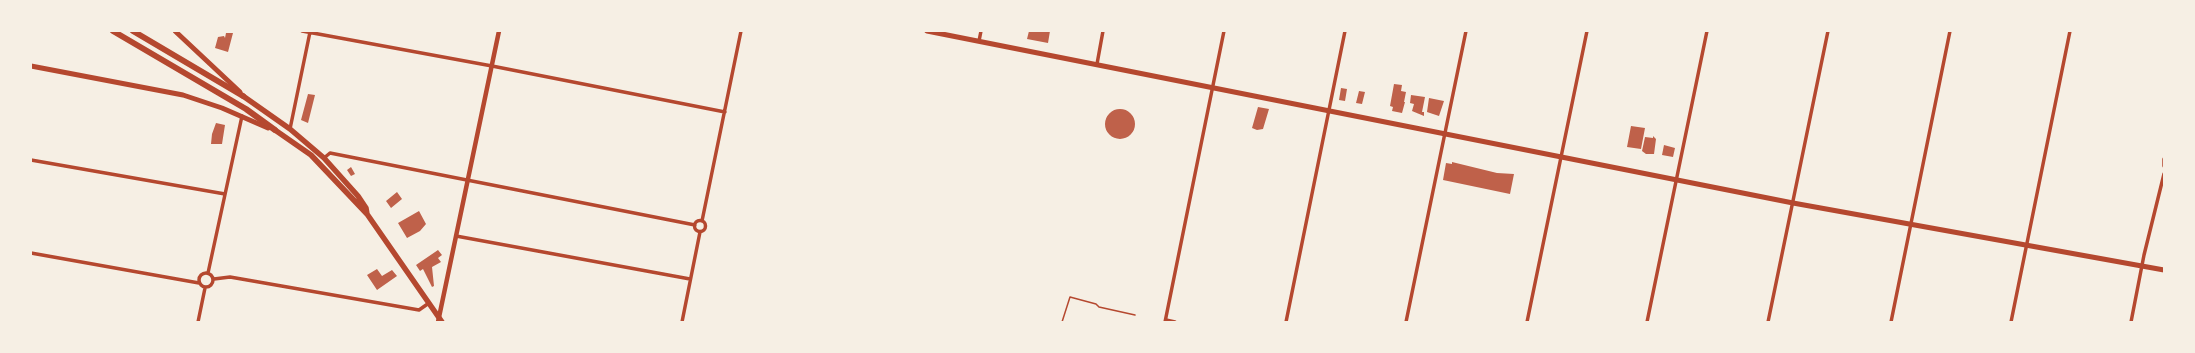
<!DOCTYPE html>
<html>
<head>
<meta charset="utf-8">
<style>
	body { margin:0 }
	#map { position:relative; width:2195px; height:353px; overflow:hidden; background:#f6efe4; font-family:"Roboto Condensed",sans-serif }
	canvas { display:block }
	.frame { position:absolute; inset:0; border:32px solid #f6efe4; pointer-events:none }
</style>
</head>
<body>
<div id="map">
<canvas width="2195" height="353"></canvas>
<div class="frame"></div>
</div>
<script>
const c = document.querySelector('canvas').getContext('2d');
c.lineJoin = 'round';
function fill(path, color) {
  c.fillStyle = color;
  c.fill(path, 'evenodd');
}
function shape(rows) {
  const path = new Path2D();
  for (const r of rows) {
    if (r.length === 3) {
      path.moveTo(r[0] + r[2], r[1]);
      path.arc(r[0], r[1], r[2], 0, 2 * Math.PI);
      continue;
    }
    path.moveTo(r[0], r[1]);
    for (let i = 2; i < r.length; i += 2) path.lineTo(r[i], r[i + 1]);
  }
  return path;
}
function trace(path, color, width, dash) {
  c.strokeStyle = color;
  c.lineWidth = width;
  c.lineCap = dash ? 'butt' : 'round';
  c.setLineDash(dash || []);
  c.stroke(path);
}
const building = shape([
	[1029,31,1050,31,1048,43,1027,39],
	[226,33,233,33,228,52,215,48,218,37,224,36,225,38],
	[1394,84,1402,85,1401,91,1406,92,1404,102,1405,102,1402,113,1392,111,1393,107,1390,106],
	[1341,88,1347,89,1345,101,1339,100],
	[1359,91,1365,92,1362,104,1356,103],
	[308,94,315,95,308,123,301,120],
	[1411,95,1425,97,1422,112,1424,112,1424,116,1412,111,1414,104,1410,103],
	[1429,98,1444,101,1439,116,1427,112],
	[1258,107,1269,109,1263,129,1257,130,1252,128],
	[1120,124,15],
	[216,123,225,125,222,144,211,144,212,134],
	[1631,126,1645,128,1641,149,1627,147],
	[1653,136,1656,139,1654,154,1646,154,1642,151,1645,137,1653,138],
	[1664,145,1675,148,1673,157,1662,155],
	[1452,162,1497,173,1514,174,1510,194,1443,180,1446,163,1452,164],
	[351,167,355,174,351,176,347,170],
	[397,192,402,199,391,208,386,201],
	[419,211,426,224,420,231,407,238,398,223],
	[438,250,442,255,438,258,441,262,432,267,434,286,432,287,423,269,420,271,416,265],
	[377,269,382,276,392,270,397,276,377,290,367,275]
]);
const path = shape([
	[1062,322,1070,297,1096,304,1099,307,1135,315]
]);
const minor = shape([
	[302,31,492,66,725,112],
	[979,41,981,31],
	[1097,64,1103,31],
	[290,129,310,32],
	[324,158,330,153,695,225],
	[2164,159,2164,166],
	[31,160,225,194],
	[700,226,5.5],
	[702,221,741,31],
	[456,236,690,279],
	[31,253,199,283],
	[206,280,7],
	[208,273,242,116],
	[214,279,230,277,419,310,429,303],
	[1166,320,1175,322],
	[198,322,205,288],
	[682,322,700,232],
	[1165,322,1224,31],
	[1286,322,1345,31],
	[1406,322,1466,31],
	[1527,322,1587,31],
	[1647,322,1707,31],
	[1768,322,1828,31],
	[1891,322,1950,31],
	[2011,322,2070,31],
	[2131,322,2144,255,2164,174]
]);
const tertiary = shape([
	[438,322,499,31]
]);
const secondary = shape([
	[175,31,240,92],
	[927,31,1793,203,2164,270],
	[31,66,183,95,222,108,268,128]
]);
const primary = shape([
	[243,96,290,129,324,158,358,196,366,208,367,214],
	[275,130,311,155,367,214,442,322]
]);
const motorway = shape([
	[113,31,246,109,275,130],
	[133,31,243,96]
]);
fill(building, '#bf614a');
trace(path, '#b5482f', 1.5);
trace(minor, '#b5482f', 3.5);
trace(tertiary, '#b5482f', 4.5);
trace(secondary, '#b5482f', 5);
trace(primary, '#b5482f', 5.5);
trace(motorway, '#b5482f', 6);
</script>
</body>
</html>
